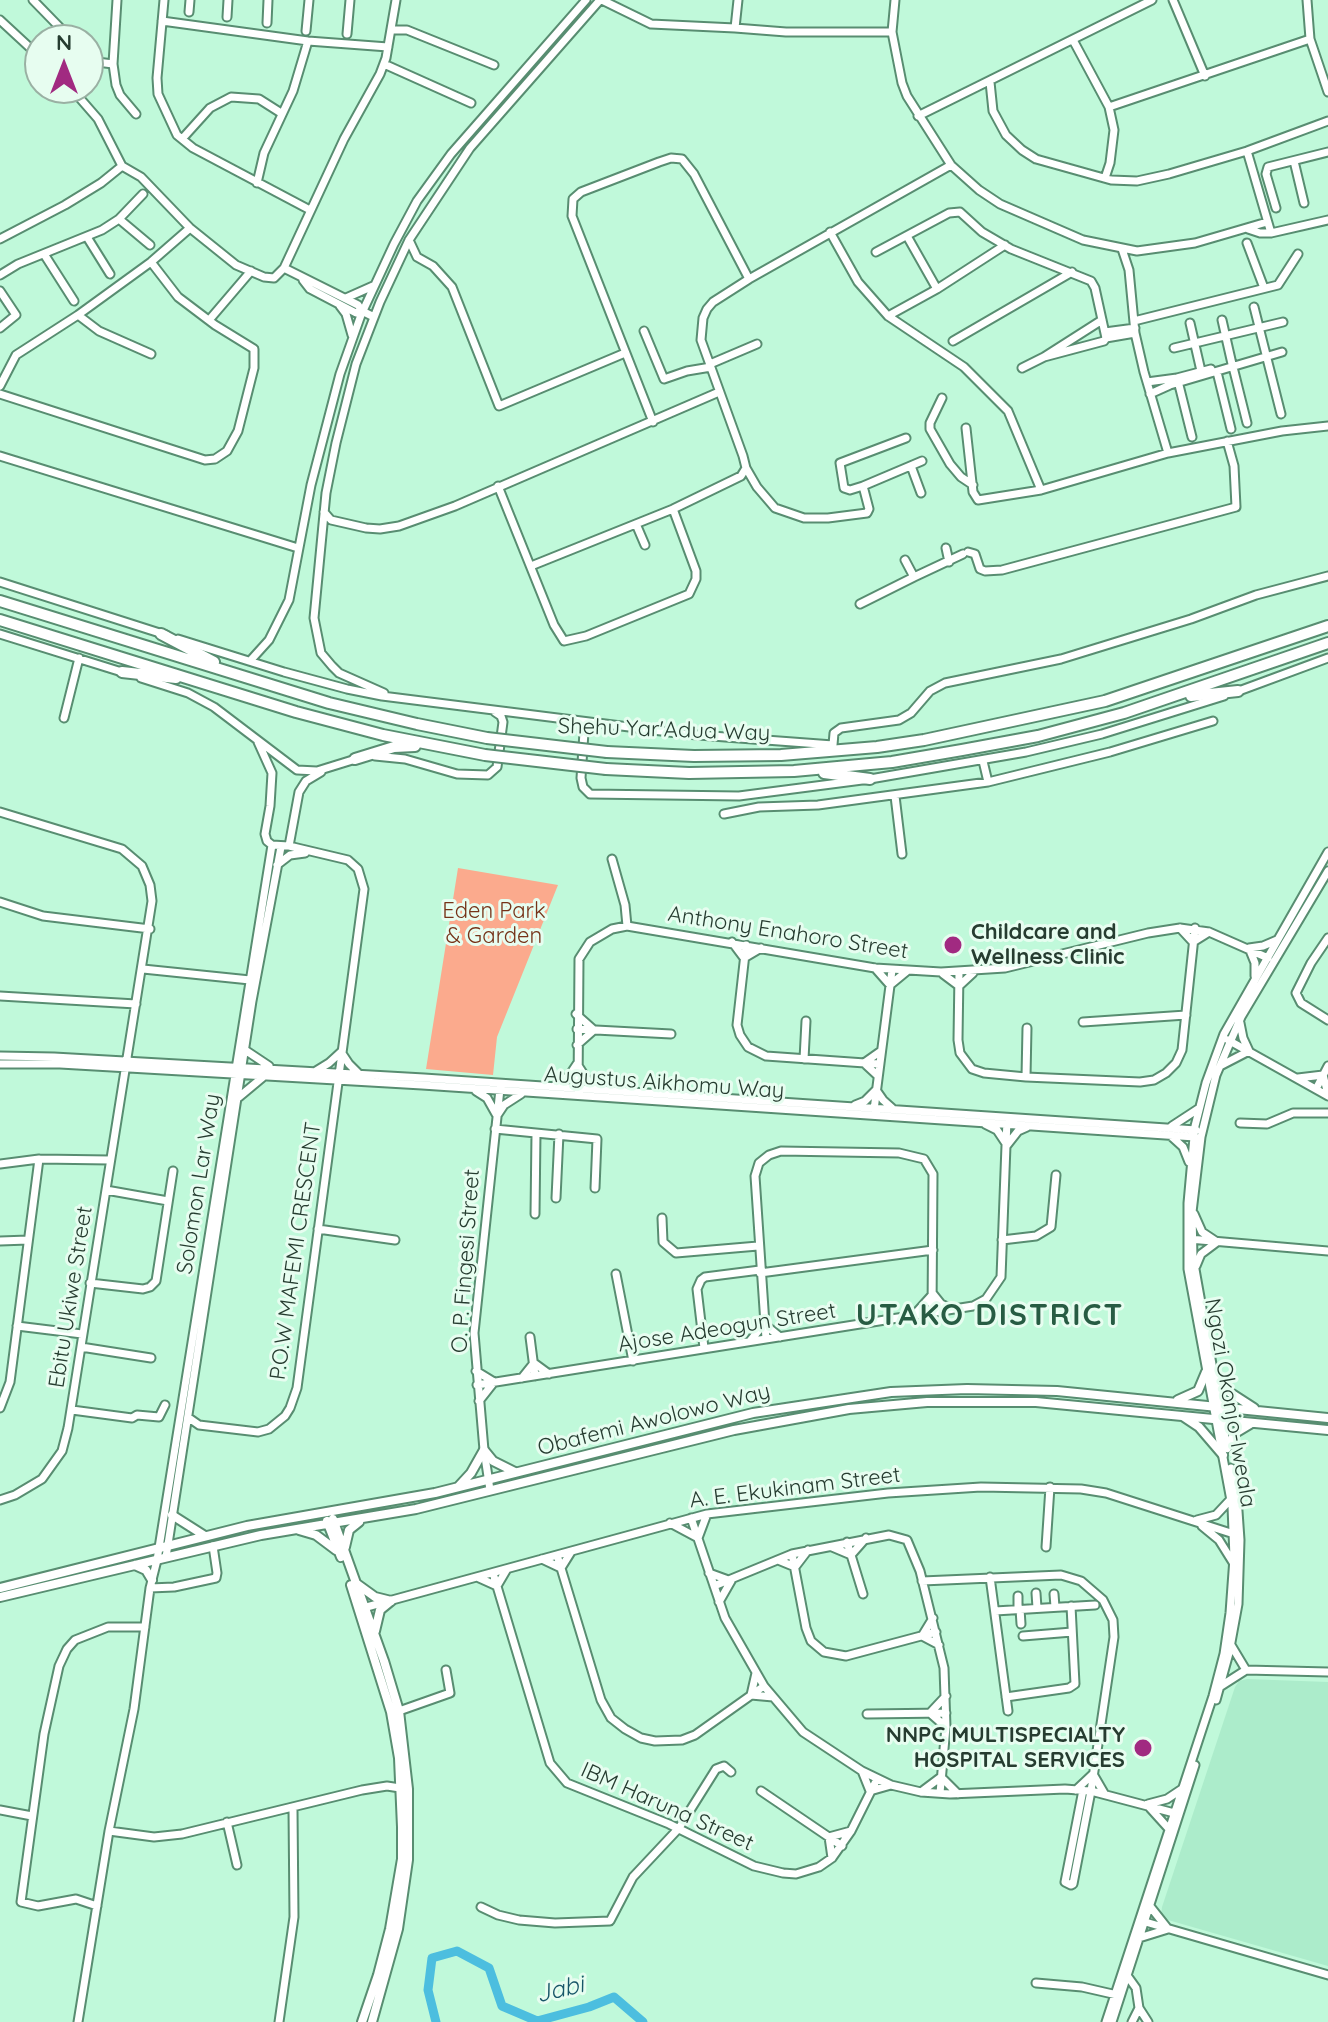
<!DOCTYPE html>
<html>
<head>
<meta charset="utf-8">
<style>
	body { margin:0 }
	#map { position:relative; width:1328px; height:2022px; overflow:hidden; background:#c0f9da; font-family:Quicksand,sans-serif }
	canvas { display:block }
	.north { position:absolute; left:24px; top:24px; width:80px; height:80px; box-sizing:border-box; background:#e7fdf0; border:2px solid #9ab0a3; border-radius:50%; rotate:0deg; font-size:22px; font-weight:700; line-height:32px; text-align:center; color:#263c30 }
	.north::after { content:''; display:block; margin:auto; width:28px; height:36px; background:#a12a81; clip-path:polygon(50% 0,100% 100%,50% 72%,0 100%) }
</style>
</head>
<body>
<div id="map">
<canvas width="1328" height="2022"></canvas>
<div class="north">N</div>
</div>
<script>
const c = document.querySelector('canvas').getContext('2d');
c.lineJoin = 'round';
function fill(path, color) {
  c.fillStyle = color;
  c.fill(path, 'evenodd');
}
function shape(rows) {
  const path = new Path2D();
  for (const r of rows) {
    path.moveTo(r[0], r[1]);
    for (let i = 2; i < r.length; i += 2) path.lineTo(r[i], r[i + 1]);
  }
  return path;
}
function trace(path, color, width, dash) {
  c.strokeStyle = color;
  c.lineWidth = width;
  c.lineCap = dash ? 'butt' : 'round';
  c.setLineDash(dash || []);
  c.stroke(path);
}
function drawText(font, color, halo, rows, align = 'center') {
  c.font = font + ' Quicksand,sans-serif';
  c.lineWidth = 6;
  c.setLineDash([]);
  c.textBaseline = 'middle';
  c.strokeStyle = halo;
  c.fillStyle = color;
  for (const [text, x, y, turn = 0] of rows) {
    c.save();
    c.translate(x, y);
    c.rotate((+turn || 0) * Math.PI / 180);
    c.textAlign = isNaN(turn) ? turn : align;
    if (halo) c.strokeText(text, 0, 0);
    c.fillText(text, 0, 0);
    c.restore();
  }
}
const built = shape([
	[1247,1679,1328,1682,1328,1966,1168,1920,1161,1916,1162,1907,1235,1687,1239,1681]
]);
const green = shape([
	[458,868,558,885,497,1037,493,1075,426,1069]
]);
const river = shape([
	[436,2022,428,1990,432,1958,457,1951,489,1968,502,2006,537,2021,589,2007,614,1997,643,2022]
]);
const minor = shape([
	[33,0,72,40],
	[117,0,113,64,116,85,120,95,136,114],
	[164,0,157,78,158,94,177,135,193,148,310,210],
	[602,0,651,24,735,28,738,0],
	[895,0,892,32,902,83,907,96,951,165,979,190,1000,204,1083,240,1137,251,1195,243,1267,222],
	[1173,0,1205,76],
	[1307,0,1310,39,1328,92],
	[189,12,190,0],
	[227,17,228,0],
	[0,20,40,57],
	[162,21,308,41,388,47],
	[267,23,268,0],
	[735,28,786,32,892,32],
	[391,30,407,30,494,65],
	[306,31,309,0],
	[347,34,350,0],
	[1073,40,1109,107,1114,130,1110,163,1105,178],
	[88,55,97,62,113,64],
	[384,64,471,103],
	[990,82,993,111,1006,135,1022,150,1036,159,1111,180,1137,181,1169,174,1247,151,1328,121],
	[71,88,98,119,122,166,141,177,190,228,236,265,264,277,274,278,284,268],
	[1109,107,1310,39],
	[918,116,1152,0],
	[182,139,210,108,231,97,259,99,281,113],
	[1247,151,1271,233],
	[1294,161,1304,203],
	[257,183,264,153,293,91,308,41],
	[1276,208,1266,174,1268,167,1328,152],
	[119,219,150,245],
	[1248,229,1260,233,1271,233,1328,220],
	[830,232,858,282,888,316,964,367,1008,411,1041,490],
	[907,236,937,289],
	[87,237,110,274],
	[0,239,65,205,101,183,122,166],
	[409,240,417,257,433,266,452,287,499,406,625,353],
	[1247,243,1264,288],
	[1122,249,1129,270,1135,333,1144,372,1168,453],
	[876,252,949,213,960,212,982,232,1011,249,1091,281,1095,288,1106,338],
	[44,254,74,301],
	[0,275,18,264,102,230,119,219,143,194],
	[303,280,310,289,331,300,356,313,362,311,374,317],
	[0,291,16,315,0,328],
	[346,298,373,286],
	[340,306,346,314,352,335],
	[1254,307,1281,414],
	[362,311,358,305,284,268,344,139,380,74,386,58,396,0],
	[78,315,99,331,151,354],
	[888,316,937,289,1005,245],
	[210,319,251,271],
	[1222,320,1232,364],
	[1134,321,1278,285,1298,254],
	[1190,323,1201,371],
	[644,331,664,379,687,371,711,367],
	[1105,332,1135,328],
	[953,341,1072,272],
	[1174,348,1283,322],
	[1044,357,1104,341,1106,338,1135,333],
	[710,364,757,344],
	[1233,367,1247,423],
	[1022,368,1044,357,1102,320],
	[1217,372,1231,429],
	[1178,381,1192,437],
	[1147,382,1177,378,1211,369],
	[0,386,16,355,78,315,151,262,190,228],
	[0,394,205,460,215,459,227,451,238,431,254,368,254,349,215,325,178,297,151,262],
	[1150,394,1170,385,1282,352],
	[942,398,930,423,930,429,950,464,961,477,973,485],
	[653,422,572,216,573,199,581,192,659,162,671,158,682,159,694,174,749,279],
	[966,428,973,492,978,500,1041,490,1168,453,1282,431,1328,426],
	[0,456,298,548],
	[911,466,921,493],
	[746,468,757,487,775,508,804,518,828,518,867,513,869,509,863,486,922,461],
	[498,486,554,625,564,641,586,636,689,594,696,579,696,571,673,509],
	[863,486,850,490,844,488,840,463,906,438],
	[324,512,331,520,366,528,380,529,399,526,455,506,719,392],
	[636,524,645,545],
	[946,548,949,562],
	[968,552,975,554,980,569,985,571,1002,570,1236,507,1234,466,1227,441],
	[905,560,914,577,963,554],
	[531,566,673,509,741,476,746,468,743,456,701,340,703,318,707,309,713,302,749,279,951,165],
	[0,582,166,635],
	[860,604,914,577],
	[0,634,125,673],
	[178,639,284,672,347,689,382,696,685,734,833,745,834,733,841,728,899,720,911,713,930,691,945,683,1061,659,1191,619,1256,595,1328,576],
	[250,661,269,640,289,600,311,485,340,374,361,315,394,244,417,201,451,154,586,0],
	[141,678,188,693,214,707,297,770,317,771,359,758],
	[1236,692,1328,658],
	[384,693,339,673,332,666,321,653,314,618,326,493,336,443,356,364,380,302,409,240,470,148,600,0],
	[64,718,79,658],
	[593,724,584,732,581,778,583,787,590,794,739,796,870,779,1026,752,1102,734,1224,696],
	[258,742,272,773,270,806,265,834,267,841,272,845],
	[375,756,405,759,457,774,488,775,497,767,503,722,501,716,495,712],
	[983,761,988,782],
	[895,796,902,854],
	[0,812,122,849,142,866,150,885,152,901,68,1428,62,1451,42,1479,15,1495,0,1500],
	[724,814,759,807,818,805,988,782,1110,752,1213,721],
	[289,846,299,792,306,781,321,772],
	[612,859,625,905,627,926],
	[277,865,290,855,305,853],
	[0,902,43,916,150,929],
	[1180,928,1193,942,1209,932],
	[1328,938,1311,963,1296,993,1301,1003,1328,1020],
	[732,942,744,958,761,948],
	[746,945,737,1025,740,1035,748,1047,766,1056,879,1064],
	[875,968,890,985,907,971],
	[143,969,250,980],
	[959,972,958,1040,960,1053,972,1069,984,1073,1026,1077,1140,1082,1154,1080,1166,1073,1176,1063,1182,1050,1195,928],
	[943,974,959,986,973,973],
	[1255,976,1255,963,1249,948,1263,946,1277,940],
	[0,996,136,1004],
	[576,1014,594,1030,577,1045],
	[1083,1022,1186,1015],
	[577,1029,671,1034],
	[1228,1040,1328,1096],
	[245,1050,269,1066],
	[0,1056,54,1057,424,1078,1196,1130],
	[804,1059,806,1021],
	[0,1064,60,1064,422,1085,1195,1137],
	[1222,1065,1249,1051,1243,1038,1240,1023],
	[316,1071,329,1063,341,1052,349,1064,358,1073],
	[878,1076,864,1063,881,1051],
	[1026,1077,1027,1028],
	[1298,1078,1323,1075,1328,1094],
	[554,1086,569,1076,577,1064,588,1081,601,1088],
	[1316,1089,1328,1066],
	[476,1091,487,1098,496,1114],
	[578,1093,579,959,590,942,612,929,627,926,875,968,941,972,1005,968,1148,933,1180,928,1209,932,1268,958],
	[239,1097,263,1077],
	[855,1105,865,1101,876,1090,883,1100,892,1108],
	[874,1110,892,970],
	[498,1114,504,1105,521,1094],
	[1240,1123,1267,1124,1293,1113,1328,1113],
	[985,1124,997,1130,1007,1145,1018,1131,1027,1127],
	[1172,1126,1198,1109],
	[495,1129,597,1139,595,1188],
	[1172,1137,1183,1147,1189,1162],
	[0,1164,39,1159,110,1160],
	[106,1190,168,1201],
	[556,1198,559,1134],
	[535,1214,536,1133],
	[1194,1214,1202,1232,1217,1242,1201,1254,1196,1266],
	[662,1218,663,1242,676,1253,758,1246],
	[318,1229,395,1240],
	[1189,1239,1328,1251],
	[1002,1240,1036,1236,1051,1227,1056,1175],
	[0,1241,28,1240],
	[760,1273,933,1250],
	[616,1274,633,1361],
	[90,1283,143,1289,150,1287,156,1281,173,1171],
	[915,1314,933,1294,941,1304,951,1309],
	[17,1326,82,1334],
	[530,1337,535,1376],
	[766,1339,755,1176,759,1163,769,1155,781,1151,899,1153,924,1159,933,1174,932,1313],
	[750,1341,764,1324,780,1337],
	[81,1347,151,1358],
	[704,1348,697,1289,701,1280,705,1277,760,1270],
	[476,1371,494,1382,479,1401],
	[522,1378,534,1363,549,1374],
	[477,1385,973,1306,986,1299,1001,1277,1007,1119],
	[0,1408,10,1382,39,1159],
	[72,1410,132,1418,137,1415,159,1417,165,1405],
	[189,1418,199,1425,258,1432,269,1429,285,1416,290,1408,297,1388,364,889,358,869,348,860,289,846,272,845],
	[1227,1448,1193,1258,1192,1212,1201,1137,1216,1075,1241,1017,1328,871],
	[490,1490,484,1450,474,1333,500,1089],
	[691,1518,725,1618,764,1686,803,1732,862,1771,891,1785,921,1792,950,1794,1065,1789,1091,1791,1178,1814],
	[1197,1520,1216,1515,1231,1499],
	[670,1523,698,1538,707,1514],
	[1202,1526,1219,1540,1234,1564],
	[847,1542,863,1594],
	[832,1547,851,1555,866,1538],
	[1046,1547,1050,1487],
	[792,1554,806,1628,811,1641,824,1652,846,1656,936,1632],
	[557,1555,601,1700,611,1718,625,1729,641,1738,655,1741,682,1740,695,1735,764,1686],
	[166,1557,252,1001,281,847],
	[542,1559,561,1568,571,1552],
	[778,1560,795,1567,808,1550],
	[493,1573,550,1763,567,1783,669,1824,754,1866,783,1873,796,1874,819,1867,832,1858,851,1831,877,1779],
	[709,1573,731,1581,719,1602],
	[477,1577,497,1586,507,1569],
	[990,1577,1008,1711],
	[922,1581,1061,1575,1081,1581,1103,1600,1113,1620,1114,1637,1091,1791,1073,1884,1071,1885,1065,1882,1083,1790],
	[714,1586,792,1554,889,1535,907,1540,920,1571,944,1668,946,1727,940,1793],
	[150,1588,174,1587,216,1578,217,1573,213,1546],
	[1036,1593,1037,1608],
	[1054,1594,1055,1607],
	[1018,1596,1018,1610],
	[363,1608,707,1514,888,1493,981,1487,1081,1489,1106,1493,1237,1535],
	[1020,1609,1021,1624],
	[995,1611,1095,1605],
	[933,1618,922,1636,939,1645],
	[1023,1636,1072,1632],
	[1231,1645,1246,1670],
	[756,1673,751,1695,773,1697],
	[1221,1686,1246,1670,1328,1672],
	[946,1696,930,1713,946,1727],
	[1006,1697,1069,1688,1075,1684,1071,1606],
	[1216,1700,1229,1653,1238,1604,1240,1540,1238,1511,1231,1468],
	[399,1711,450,1693,446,1670],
	[867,1714,946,1713],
	[862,1771,870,1791,891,1785],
	[1076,1790,1093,1774,1104,1793],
	[761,1791,842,1846],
	[921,1792,941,1777,958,1794],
	[1148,1804,1167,1799,1182,1789],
	[1150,1808,1169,1829],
	[0,1810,32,1816],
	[227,1822,237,1865],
	[109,1831,154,1837,182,1834,362,1790,387,1786,400,1788],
	[832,1858,829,1837,851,1831],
	[97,1906,76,1899,38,1906,21,1902,44,1734,59,1666,67,1649,75,1640,108,1627,145,1627],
	[481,1907,498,1915,519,1920,555,1923,610,1921,633,1877,679,1828,716,1769,724,1766,731,1772],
	[1142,1921,1328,1975],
	[1139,1938,1168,1929,1149,1905],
	[1126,1974,1136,1988,1139,2008,1148,2022],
	[1036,1983,1082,1987,1117,1995],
	[78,2022,109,1831,134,1709,150,1588,157,1560,272,845],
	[279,2022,294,1917,293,1809],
	[1106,2022,1213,1696,1224,1654,1230,1613,1234,1558,1232,1506,1188,1269,1188,1203,1195,1126,1206,1083,1224,1034,1328,852],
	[1112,2022,1195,1765],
	[1132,2022,1139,2008]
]);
const major = shape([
	[1212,1368,1223,1388,1254,1408],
	[1178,1400,1198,1391,1206,1372],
	[1184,1417,1199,1427,1223,1455],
	[1227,1448,1235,1433,1250,1424],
	[459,1486,471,1473,484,1450,493,1461,515,1472],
	[172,1515,205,1536],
	[333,1519,384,1661,399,1711,408,1789,408,1860,398,1929,372,2022],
	[327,1521,341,1557],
	[299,1530,316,1535,336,1550],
	[345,1547,349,1530,359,1522],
	[135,1565,146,1570,152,1580],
	[357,1584,375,1597,391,1601],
	[351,1585,391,1712,399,1758,402,1827,402,1859,390,1929,378,1975,362,2022],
	[0,1588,247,1526,435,1493,753,1413,891,1392,967,1389,1057,1391,1328,1418],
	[0,1597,261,1535,416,1509,734,1430,849,1409,927,1402,1036,1402,1328,1430],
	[375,1631,380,1610,391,1601]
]);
const highway = shape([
	[0,601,329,703,417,724,487,738],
	[0,620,296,712,383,735,485,755],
	[161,634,214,662],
	[122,672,176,678],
	[1191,696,1238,691],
	[607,752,694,756,781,755,877,747,924,740,1105,701,1328,626],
	[355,759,394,747,415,746],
	[606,769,689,773,794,771,892,762,962,750,1038,736,1124,713,1328,643],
	[824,773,870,779]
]);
const highwayBridge = shape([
	[487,738,607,752],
	[485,755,606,769]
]);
const markers = [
	[953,945,10,"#a12a81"],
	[1143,1748,10,"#a12a81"]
];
const streetNames = [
	["Shehu Yar'Adua Way",664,730,2],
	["Anthony Enahoro Street",788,933,9],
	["Augustus Aikhomu Way",664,1083,4],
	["Solomon Lar Way",199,1184,-81],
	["P.O.W MAFEMI CRESCENT",296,1251,-82],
	["O. P. Fingesi Street",466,1261,-86],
	["Ebitu Ukiwe Street",71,1297,-81],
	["Ajose Adeogun Street",727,1328,-9],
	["Ngozi Okonjo-Iweala",1230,1403,80],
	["Obafemi Awolowo Way",654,1420,-14],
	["A. E. Ekukinam Street",795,1488,-7],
	["IBM Haruna Street",667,1807,24]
];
const parkNames = [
	["Eden Park",494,911],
	["& Garden",494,936]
];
const poiNames = [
	["Childcare and",971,932],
	["Wellness Clinic",971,957],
	["NNPC MULTISPECIALTY",1125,1735,"right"],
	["HOSPITAL SERVICES",1125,1760,"right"]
];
const waterNames = [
	["Jabi",560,1990,-13]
];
const districtNames = [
	["UTAKO DISTRICT",990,1316]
];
fill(built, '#aceccb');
fill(green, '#fbaa8d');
trace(river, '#4cbedf', 9);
trace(minor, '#588d71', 11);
trace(major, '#588d71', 12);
trace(highway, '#588d71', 14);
trace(minor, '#fff', 7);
trace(major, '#fff', 8);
trace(highway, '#fff', 10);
trace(highwayBridge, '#588d71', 14, []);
trace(highwayBridge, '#fff', 10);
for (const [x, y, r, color] of markers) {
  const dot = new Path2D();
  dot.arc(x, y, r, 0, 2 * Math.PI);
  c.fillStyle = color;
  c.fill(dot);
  trace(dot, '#e7fdf0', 3);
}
drawText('22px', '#263c30', '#e7fdf0', streetNames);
drawText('22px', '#763318', '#e7fdf0', parkNames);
drawText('bold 22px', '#263c30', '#e7fdf0', poiNames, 'left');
drawText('italic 24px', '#175668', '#e7fdf0', waterNames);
c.letterSpacing = '2px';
drawText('bold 30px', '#275c43', '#e7fdf0', districtNames);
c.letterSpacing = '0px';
</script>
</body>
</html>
